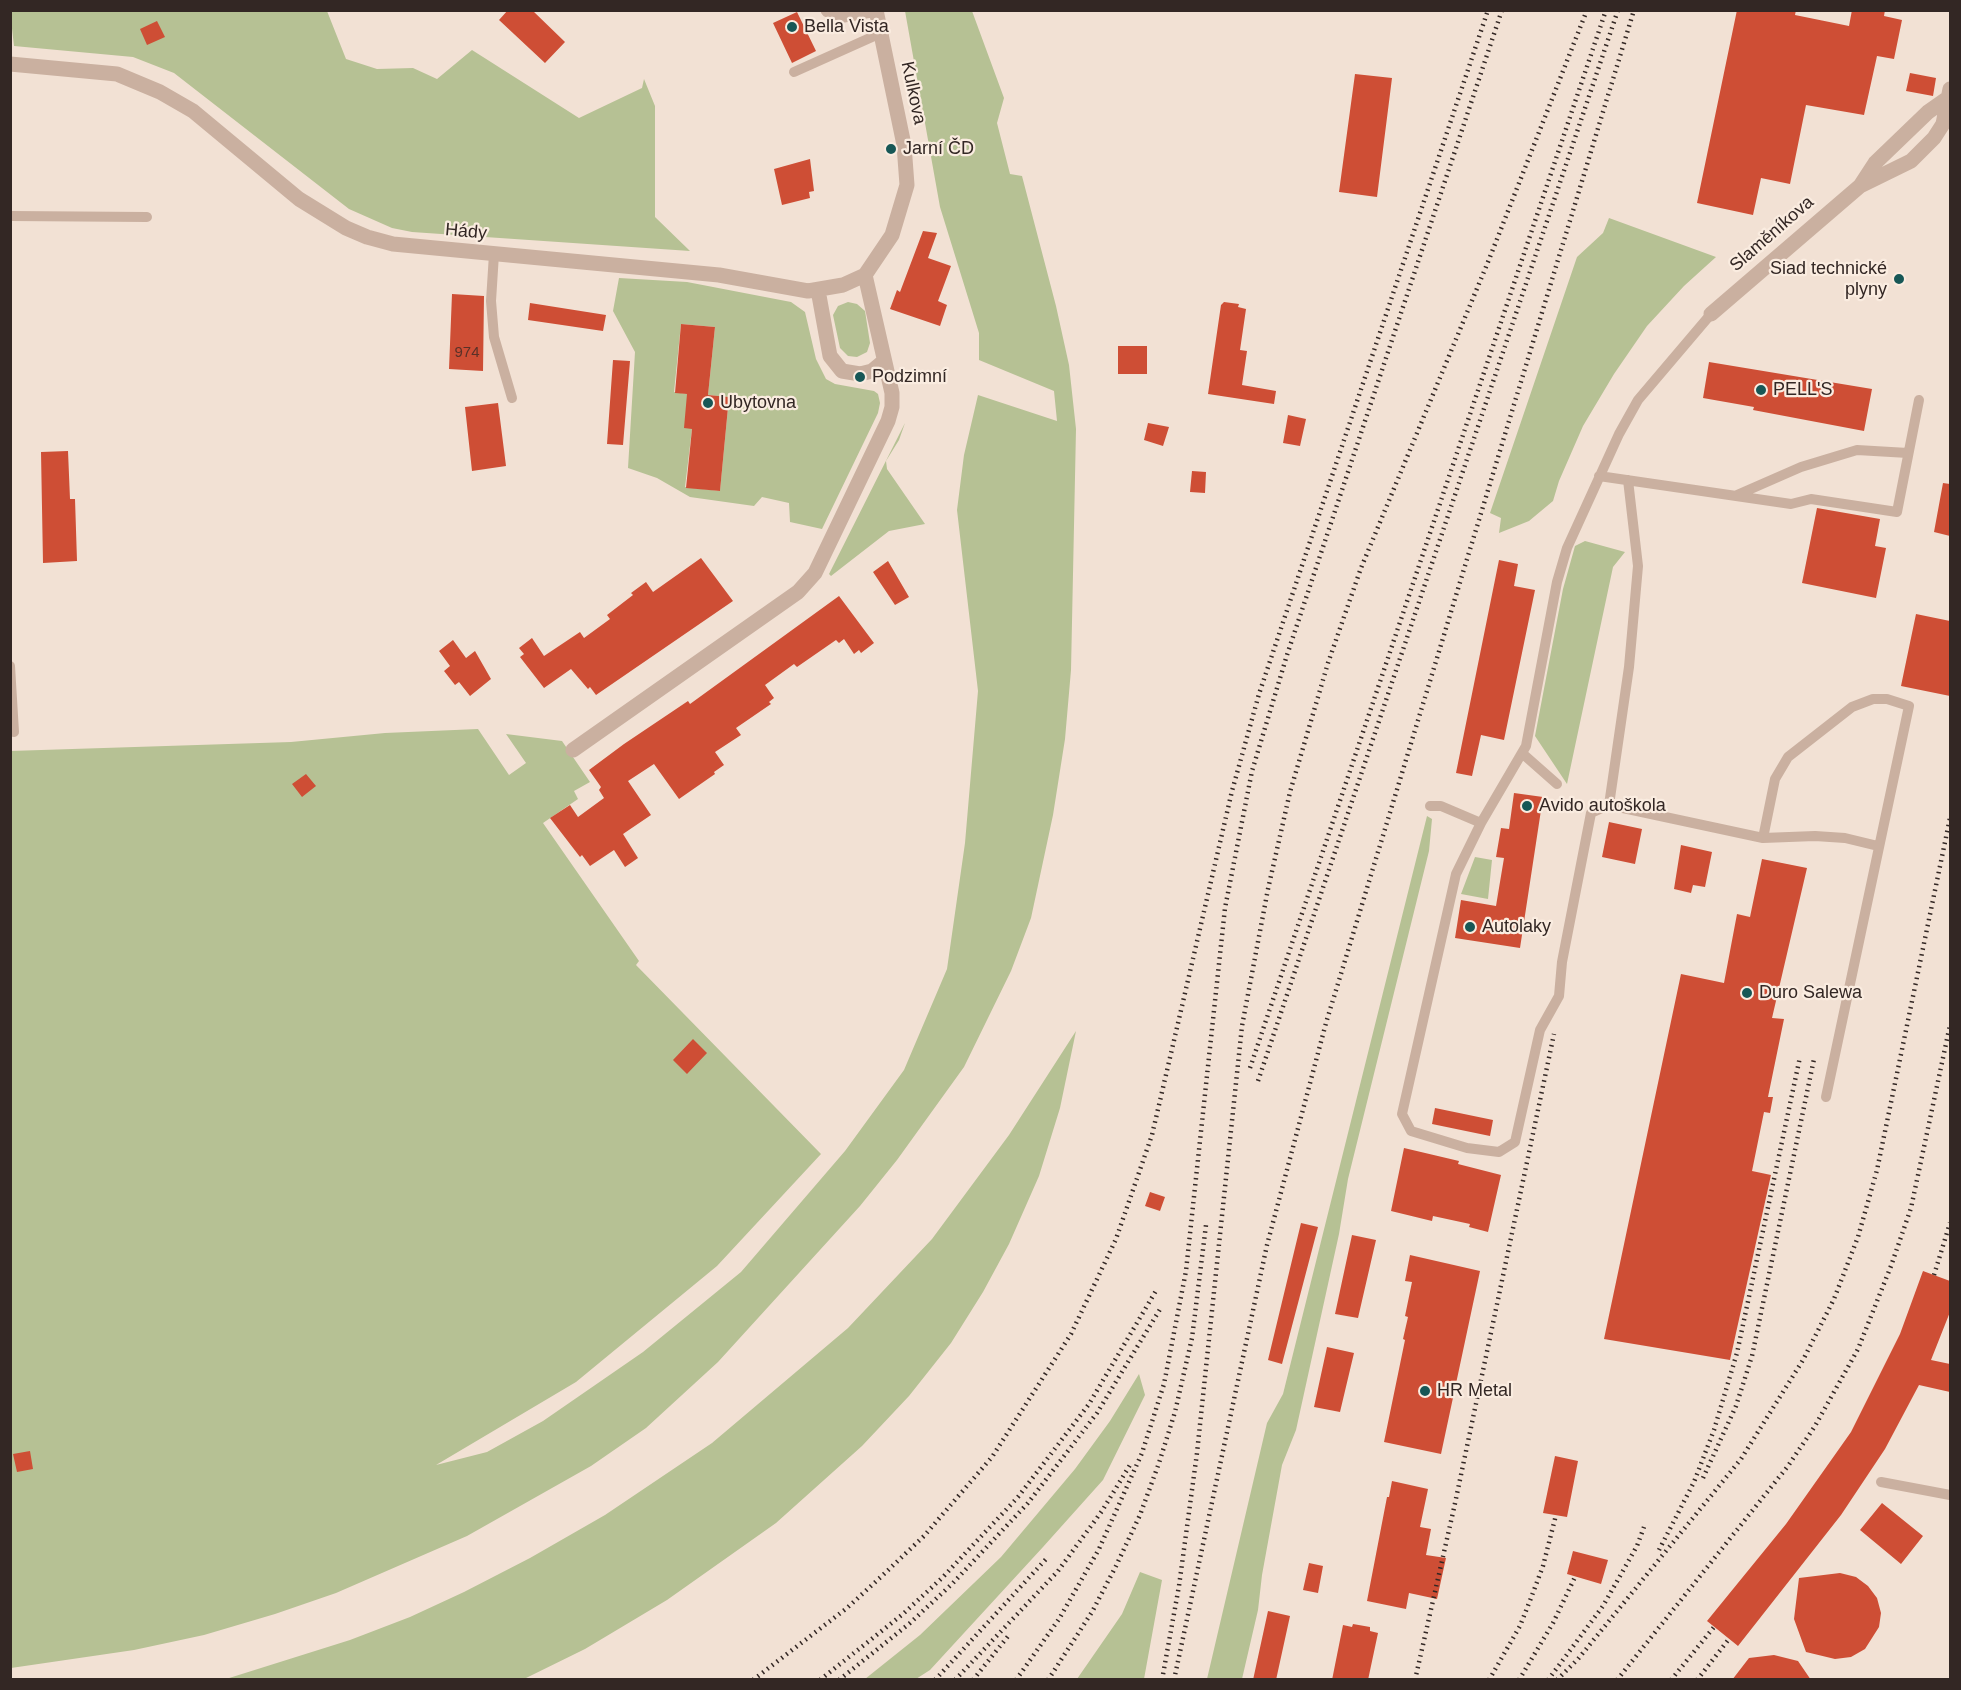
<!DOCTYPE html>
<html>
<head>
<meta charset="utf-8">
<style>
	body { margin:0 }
	#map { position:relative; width:1961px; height:1690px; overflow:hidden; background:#f2e1d4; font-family:Arial,sans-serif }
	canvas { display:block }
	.frame { position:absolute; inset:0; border:12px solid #332724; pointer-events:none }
</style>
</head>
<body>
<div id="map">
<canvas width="1961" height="1690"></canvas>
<div class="frame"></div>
</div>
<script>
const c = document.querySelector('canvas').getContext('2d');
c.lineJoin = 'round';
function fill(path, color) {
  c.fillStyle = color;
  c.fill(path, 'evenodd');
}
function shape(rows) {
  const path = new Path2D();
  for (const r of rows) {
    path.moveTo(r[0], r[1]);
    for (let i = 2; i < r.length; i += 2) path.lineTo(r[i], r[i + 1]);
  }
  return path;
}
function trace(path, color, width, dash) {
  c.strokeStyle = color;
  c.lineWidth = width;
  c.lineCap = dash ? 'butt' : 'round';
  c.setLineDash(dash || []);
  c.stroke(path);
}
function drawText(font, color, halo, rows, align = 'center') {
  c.font = font + ' Arial,sans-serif';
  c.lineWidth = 4.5;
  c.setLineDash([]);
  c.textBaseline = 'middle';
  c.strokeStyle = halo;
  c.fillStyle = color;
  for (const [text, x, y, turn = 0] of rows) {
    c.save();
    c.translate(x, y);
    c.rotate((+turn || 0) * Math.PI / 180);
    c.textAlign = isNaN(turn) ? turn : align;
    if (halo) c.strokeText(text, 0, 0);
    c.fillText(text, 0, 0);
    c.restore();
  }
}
const green = shape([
	[10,11,327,11,346,59,377,69,413,68,437,79,472,50,579,118,642,88,644,79,655,106,655,217,690,251,412,232,392,228,349,209,174,73,133,57,14,46],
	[905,11,972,11,1004,98,997,123,1010,174,1022,176,1056,306,1069,365,1076,429,1071,670,1065,739,1053,815,1031,918,1011,971,964,1067,897,1160,860,1206,718,1362,646,1428,591,1466,467,1536,336,1593,275,1614,204,1635,134,1650,11,1668,10,751,291,742,385,733,478,729,509,775,526,763,506,734,562,741,590,782,574,791,578,799,543,823,639,961,636,965,821,1154,717,1266,576,1382,436,1465,487,1452,543,1421,643,1352,741,1272,845,1151,904,1070,947,969,965,843,978,691,957,510,964,455,978,395,1057,421,1054,391,979,360,979,333,940,207],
	[1609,218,1716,257,1684,286,1647,326,1614,374,1583,426,1559,481,1553,501,1529,521,1499,533,1501,518,1490,513,1577,257,1603,233],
	[619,278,687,282,791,302,805,312,816,359,826,379,835,384,874,391,878,394,880,403,878,413,822,529,790,522,789,503,762,497,754,506,690,497,657,478,628,468,635,352,613,311],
	[681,324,715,327,708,395,729,397,720,491,685,487,692,429,687,394,674,392],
	[848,302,857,304,865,311,870,343,867,352,857,357,848,356,840,348,833,315,838,306],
	[905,423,899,440,886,461,887,469,925,524,889,531,831,576,829,574],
	[1585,541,1625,552,1613,567,1567,784,1535,736,1563,589,1575,546],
	[1427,816,1432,819,1429,851,1348,1179,1339,1234,1296,1430,1282,1465,1262,1575,1258,1610,1242,1679,1207,1679,1267,1423,1283,1394],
	[1475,857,1492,860,1488,899,1461,894],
	[1076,1031,1060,1108,1039,1176,1009,1244,983,1292,951,1343,909,1396,862,1446,776,1523,667,1600,585,1649,524,1679,226,1679,350,1640,410,1617,464,1592,530,1558,605,1515,712,1443,848,1328,932,1239,1009,1135],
	[1139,1374,1145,1395,1103,1480,1043,1547,930,1670,916,1679,865,1679,920,1635,1001,1557,1075,1469,1110,1421],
	[1140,1572,1162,1580,1144,1679,1077,1679,1122,1614]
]);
const building = shape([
	[508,10,532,10,565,42,545,63,499,20],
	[1737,10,1796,10,1795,15,1849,26,1852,10,1885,10,1884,16,1902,20,1894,59,1877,56,1864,115,1806,105,1790,184,1761,178,1753,215,1697,203],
	[797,12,816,51,792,63,773,23],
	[157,21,165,37,147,45,140,29],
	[1910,73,1936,78,1933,96,1906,91],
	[1355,74,1392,78,1377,197,1339,192],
	[810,159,814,191,809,192,810,198,782,205,774,169],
	[923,231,937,233,928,258,951,266,938,301,947,305,940,326,890,309,897,290,900,292],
	[452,294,484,296,483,371,449,369],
	[1224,302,1239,304,1238,307,1246,309,1240,350,1247,351,1242,385,1276,391,1274,404,1208,394,1221,305],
	[530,303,606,315,603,331,528,320],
	[681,324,715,327,708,395,729,397,720,491,686,488,692,429,684,428,687,394,675,393],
	[1118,346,1147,346,1147,374,1118,374],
	[613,360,630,361,623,445,607,444],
	[1709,362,1872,389,1864,431,1753,410,1754,407,1703,398],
	[498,403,506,466,472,471,465,407],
	[1288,415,1306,419,1300,446,1283,443],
	[1148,423,1169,427,1163,446,1144,440],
	[68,451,70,499,75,499,77,561,43,563,41,452],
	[1192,471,1206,472,1205,493,1190,492],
	[1943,483,1950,484,1950,536,1934,532],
	[1817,508,1880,519,1875,546,1886,548,1876,598,1802,583],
	[701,558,733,601,596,695,590,687,588,689,571,669,544,688,520,657,524,654,519,648,532,638,544,656,580,632,584,638,610,619,607,615,633,595,631,593,646,582,653,592],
	[1499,560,1518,564,1514,586,1535,590,1504,740,1481,735,1472,776,1456,773],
	[888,561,909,597,895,605,873,572],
	[839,596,874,643,861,653,859,650,854,654,844,639,839,643,836,640,797,667,794,664,765,685,774,698,769,702,771,704,736,728,741,735,715,752,724,765,714,772,715,774,679,799,654,764,628,781,651,815,623,834,638,858,625,867,614,850,590,866,582,855,580,857,550,818,570,805,578,817,604,798,599,790,601,787,589,770,624,744,688,701,690,704],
	[1916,614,1950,621,1950,696,1901,686],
	[453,640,466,658,475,651,491,679,470,696,459,682,455,685,444,671,450,666,439,651],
	[306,774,316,786,302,797,292,784],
	[1514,793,1543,797,1520,948,1455,938,1461,900,1496,906,1504,858,1496,857,1501,828,1509,829],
	[1609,822,1642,829,1635,864,1602,857],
	[1681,845,1712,852,1705,887,1693,885,1691,893,1674,889],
	[1762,859,1807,868,1772,1018,1784,1019,1768,1097,1773,1097,1770,1113,1764,1112,1752,1171,1771,1175,1730,1360,1604,1339,1681,974,1724,983,1737,914,1750,917],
	[693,1039,707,1053,687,1074,673,1060],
	[1435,1108,1493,1120,1490,1136,1432,1124],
	[1404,1148,1459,1161,1458,1164,1501,1175,1488,1232,1469,1227,1470,1224,1433,1216,1432,1221,1391,1211],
	[1150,1192,1165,1197,1160,1211,1145,1206],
	[1301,1223,1318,1227,1282,1364,1268,1360],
	[1352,1235,1376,1240,1358,1318,1335,1314],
	[1410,1255,1480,1271,1441,1454,1384,1442,1405,1340,1403,1339,1408,1317,1405,1316,1412,1282,1405,1281],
	[1923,1271,1950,1281,1950,1312,1931,1360,1950,1364,1950,1392,1919,1385,1885,1449,1841,1515,1738,1646,1707,1621,1786,1524,1851,1432,1900,1334],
	[1327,1347,1354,1353,1340,1412,1314,1407],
	[30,1451,33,1469,17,1472,13,1454],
	[1555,1456,1578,1461,1567,1517,1543,1513],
	[1392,1481,1428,1489,1420,1527,1431,1529,1426,1555,1446,1558,1437,1599,1409,1593,1406,1609,1367,1601,1387,1497,1389,1497],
	[1882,1503,1923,1536,1901,1564,1860,1530],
	[1573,1551,1608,1560,1601,1584,1567,1574],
	[1309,1563,1323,1566,1318,1593,1303,1590],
	[1840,1573,1856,1577,1868,1586,1877,1598,1881,1613,1879,1627,1865,1649,1851,1657,1835,1659,1806,1652,1794,1619,1799,1578],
	[1268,1611,1290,1616,1276,1680,1253,1680],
	[1353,1624,1370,1627,1370,1631,1378,1633,1368,1680,1332,1680,1343,1625,1352,1627],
	[1774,1655,1798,1661,1811,1680,1732,1680,1749,1658]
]);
const service = shape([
	[794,72,881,33],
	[10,216,147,217],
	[494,254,491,301,494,337,512,398],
	[1711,314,1638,400,1619,434,1567,548,1557,582,1526,746,1481,823,1456,874,1402,1114,1411,1131,1467,1148,1499,1152,1515,1142,1540,1030,1559,996,1562,962,1591,813,1609,805,1763,838,1815,836,1845,838,1878,846],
	[1599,476,1791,504,1811,499,1897,512,1919,400],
	[1737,495,1801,467,1857,450,1908,453],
	[10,666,14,732],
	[1523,754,1557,784],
	[1609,805,1629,667,1638,566,1628,480],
	[1430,806,1441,806,1481,823],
	[1763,838,1775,779,1788,757,1852,707,1873,699,1887,699,1909,706,1826,1097],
	[1881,1482,1950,1495]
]);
const minor = shape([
	[828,10,845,15,872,10],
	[10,64,117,74,160,92,193,111,299,199,346,228,367,237,393,244,719,275,808,291,843,285,865,275,892,235,907,185,904,145,876,10],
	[1860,186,1875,163,1928,112,1948,98],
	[818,290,830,356,842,371,860,374,872,371,884,361],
	[1711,314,1860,186,1911,161,1934,138,1943,124,1950,89],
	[573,750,798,592,815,573,888,421,892,407,892,393,865,275]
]);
const rail = shape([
	[1250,1068,1606,10],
	[1258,1081,1618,10],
	[1934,1275,1950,1223],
	[1703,1478,1736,1406,1752,1356,1814,1059],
	[1659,1550,1694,1482,1714,1430,1737,1353,1800,1057],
	[753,1680,847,1608,884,1574,924,1536,992,1457,1071,1334,1116,1239,1152,1135,1232,791,1259,694,1488,10],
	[820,1680,903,1614,943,1577,1018,1497,1089,1404,1157,1289],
	[839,1680,910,1623,952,1584,1028,1503,1097,1413,1162,1306],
	[935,1680,1047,1558],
	[955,1680,1058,1571,1102,1511,1130,1465],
	[973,1680,1009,1635],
	[1016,1680,1059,1619,1099,1549,1142,1453,1164,1384,1186,1271,1225,908,1252,771,1287,655,1502,10],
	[1048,1680,1092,1612,1116,1566,1140,1515,1159,1463,1175,1412,1192,1338,1206,1225],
	[1162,1680,1179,1586,1197,1453,1242,1026,1268,889,1290,792,1328,663,1361,568,1488,262,1587,10],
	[1174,1680,1267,1245,1326,1023,1634,10],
	[1415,1680,1454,1508,1554,1034],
	[1489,1680,1520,1626,1531,1598,1543,1566,1556,1515],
	[1519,1680,1553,1623,1575,1577],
	[1548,1680,1603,1606,1637,1546,1644,1527],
	[1557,1680,1578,1659,1741,1459,1803,1360,1834,1299,1858,1237,1877,1170,1950,818],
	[1617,1680,1788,1466,1815,1426,1858,1349,1891,1266,1911,1208,1950,1025],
	[1671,1680,1714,1627],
	[1697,1680,1729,1639]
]);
const markers = [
	[792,27,6,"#175756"],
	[891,149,6,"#175756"],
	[1899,279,6,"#175756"],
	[860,377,6,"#175756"],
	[1761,390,6,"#175756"],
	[708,403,6,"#175756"],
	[1527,806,6,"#175756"],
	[1470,927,6,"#175756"],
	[1747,993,6,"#175756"],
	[1425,1391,6,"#175756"]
];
const numberNames = [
	["974",467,353]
];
const poiNames = [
	["Bella Vista",804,27],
	["Jarní ČD",903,149],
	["Siad technické",1887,269,"right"],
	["plyny",1887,290,"right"],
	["Podzimní",872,377],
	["PELL'S",1773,390],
	["Ubytovna",720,403],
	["Avido autoškola",1539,806],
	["Autolaky",1482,927],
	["Duro Salewa",1759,993],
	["HR Metal",1437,1391]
];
const streetNames = [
	["Kulkova",913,93,78],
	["Hády",466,232,5],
	["Slaměníkova",1772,234,-41]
];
fill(green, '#b6c194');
fill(building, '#ce4e35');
trace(service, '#cab0a0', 10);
trace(minor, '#cab0a0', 15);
trace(rail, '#332724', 4.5, [1.5, 4.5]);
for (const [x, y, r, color] of markers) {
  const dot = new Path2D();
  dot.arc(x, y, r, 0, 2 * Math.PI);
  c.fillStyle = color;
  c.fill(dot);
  trace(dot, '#faece0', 2);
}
drawText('15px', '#5a3128', null, numberNames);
drawText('18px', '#332724', '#faece0', poiNames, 'left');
drawText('18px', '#332724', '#faece0', streetNames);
</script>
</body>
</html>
